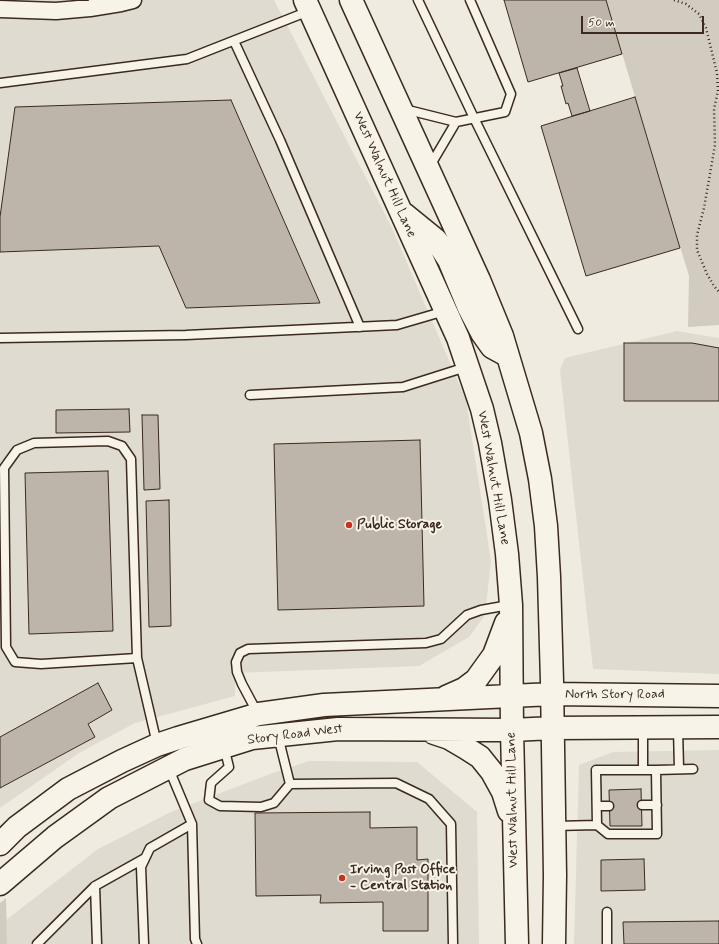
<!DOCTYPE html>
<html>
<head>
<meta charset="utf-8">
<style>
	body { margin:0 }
	#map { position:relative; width:719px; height:944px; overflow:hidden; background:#efebe0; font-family:Mynerve,sans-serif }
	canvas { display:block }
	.scale { position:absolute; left:581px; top:16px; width:123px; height:18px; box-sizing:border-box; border:2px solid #3b2a1e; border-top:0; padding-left:5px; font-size:12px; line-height:14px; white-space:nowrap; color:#3b2a1e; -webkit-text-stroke:3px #f7f3e8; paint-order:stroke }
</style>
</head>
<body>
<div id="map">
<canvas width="719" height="944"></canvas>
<div class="scale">50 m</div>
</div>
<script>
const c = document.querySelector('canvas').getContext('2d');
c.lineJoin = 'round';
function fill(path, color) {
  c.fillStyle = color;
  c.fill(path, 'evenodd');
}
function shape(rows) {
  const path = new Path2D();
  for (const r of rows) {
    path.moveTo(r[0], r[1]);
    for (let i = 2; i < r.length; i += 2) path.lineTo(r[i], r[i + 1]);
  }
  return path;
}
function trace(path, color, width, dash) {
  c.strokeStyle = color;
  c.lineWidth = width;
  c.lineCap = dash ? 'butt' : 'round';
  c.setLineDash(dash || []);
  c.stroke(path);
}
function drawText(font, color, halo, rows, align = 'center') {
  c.font = font + ' Mynerve,sans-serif';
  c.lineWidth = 4;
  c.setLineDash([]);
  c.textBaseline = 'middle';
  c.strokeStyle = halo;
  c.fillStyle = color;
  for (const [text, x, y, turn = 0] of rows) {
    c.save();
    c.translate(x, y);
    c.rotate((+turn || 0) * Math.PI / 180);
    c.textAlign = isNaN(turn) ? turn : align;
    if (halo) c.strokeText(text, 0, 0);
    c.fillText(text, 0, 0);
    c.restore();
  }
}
const built = shape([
	[0,0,274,0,392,228,466,400,491,561,485,615,469,637,419,666,235,673,235,696,135,723,79,753,0,808],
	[677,331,719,338,719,674,593,669,560,370,565,358],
	[719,750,719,944,574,944,579,765,613,752],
	[309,761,417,762,477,812,479,944,7,944,6,920,98,849,171,812,270,774]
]);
const green = shape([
	[606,0,719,0,719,325,688,327,689,276],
	[6,898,7,944,0,944,0,903]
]);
const building = shape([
	[504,0,606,0,622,54,528,82,504,0],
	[577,68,590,111,572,116,568,103,566,104,561,86,563,86,559,73,577,68],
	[635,97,680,248,586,276,541,126,635,97],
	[231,100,320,303,186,308,159,246,0,252,0,217,15,107,231,100],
	[624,343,692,343,719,348,719,401,624,401,624,343],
	[129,409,130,432,56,433,56,410,129,409],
	[142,415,158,415,160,489,144,490,142,415],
	[420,440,424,606,278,610,274,444,420,440],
	[108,471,113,631,29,634,25,473,108,471],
	[169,500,171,626,149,627,146,501,169,500],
	[98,683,112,710,88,724,95,737,0,788,0,737,98,683],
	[641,789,642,826,610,826,609,790,641,789],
	[370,812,370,828,417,827,417,860,428,859,428,931,383,931,383,902,320,903,321,895,256,896,255,813,370,812],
	[644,859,645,890,601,891,601,860,644,859],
	[719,921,719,944,624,944,623,922,719,921]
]);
const path = shape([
	[674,0,686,4,699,14,706,28,717,73,718,91,714,109,715,145,704,208,697,235,697,250,707,274,714,286,719,292]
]);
const lane = shape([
	[418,0,474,118,578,329],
	[234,41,280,140,360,327],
	[0,83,187,59,309,11],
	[404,109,456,122,505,112,511,94,470,0],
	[430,166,456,122],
	[0,338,186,335,397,325,445,311],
	[250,395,403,387,466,367],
	[137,658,41,664,15,662,6,647,4,468,17,450,34,443,108,441,122,446,131,459,137,658,157,744],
	[258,714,242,684,237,672,236,662,240,653,248,649,426,643,441,639,467,615,481,610,509,605],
	[678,728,679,769],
	[643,729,643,770],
	[278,736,290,784,396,783,429,799,451,824,453,944],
	[224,747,229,767,211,783,209,800,220,806,261,807,274,803,290,784],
	[169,769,192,824,195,939,197,944],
	[642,805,657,805],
	[597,806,609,806],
	[597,825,596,770,656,770],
	[555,826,597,825,608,834,657,834,656,770,693,769],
	[95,886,97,944],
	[607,912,607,944],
	[37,944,95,886,145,858],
	[144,944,141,867,150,848,192,824]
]);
const street = shape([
	[0,9,56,11,90,8,121,3,133,0]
]);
const secondary = shape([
	[305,0,458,338,482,409,490,443,500,500,507,554,511,605,512,730,517,944],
	[351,0,479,280,502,336,531,433,540,479,546,526,549,577,552,682,555,875,554,944],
	[404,214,436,240,449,260,469,308,482,333,492,347,503,353,507,353],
	[446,697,464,689,476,680,494,655,506,623],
	[434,733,449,738,466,748,480,757,492,772,503,792,509,811],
	[0,844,17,827,68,789,122,761,157,745,178,738,259,714,324,705,552,694,719,696],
	[0,884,55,837,109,798,185,759,252,738,338,729,512,730,553,728,719,727]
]);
const markers = [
	[349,525,4,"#c8321e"],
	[342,878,4,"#c8321e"]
];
const streetNames = [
	["West Walnut Hill Lane",384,175,66],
	["West Walnut Hill Lane",493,478,80],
	["North Story Road",615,695],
	["Story Road West",295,735,-7],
	["West Walnut Hill Lane",513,800,-91]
];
const poiNames = [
	["Public Storage",357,525],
	["Irving Post Office",350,870],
	["- Central Station",350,886]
];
fill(built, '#e0dbd0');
fill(green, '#d1cbc0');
fill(building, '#bdb5aa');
trace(building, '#3b2a1e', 1);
trace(lane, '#3b2a1e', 11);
trace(street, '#3b2a1e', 19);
trace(secondary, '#3b2a1e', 25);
trace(path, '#3b2a1e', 2.5, [1, 3]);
trace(lane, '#f7f3e8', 8);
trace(street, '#f7f3e8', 16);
trace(secondary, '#f7f3e8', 22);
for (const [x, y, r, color] of markers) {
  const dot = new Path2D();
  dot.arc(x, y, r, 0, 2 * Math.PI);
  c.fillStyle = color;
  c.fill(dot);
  trace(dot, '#f7f3e8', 1.5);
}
drawText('14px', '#3b2a1e', '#f7f3e8', streetNames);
drawText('bold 14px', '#3b2a1e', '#f7f3e8', poiNames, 'left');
</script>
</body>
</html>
